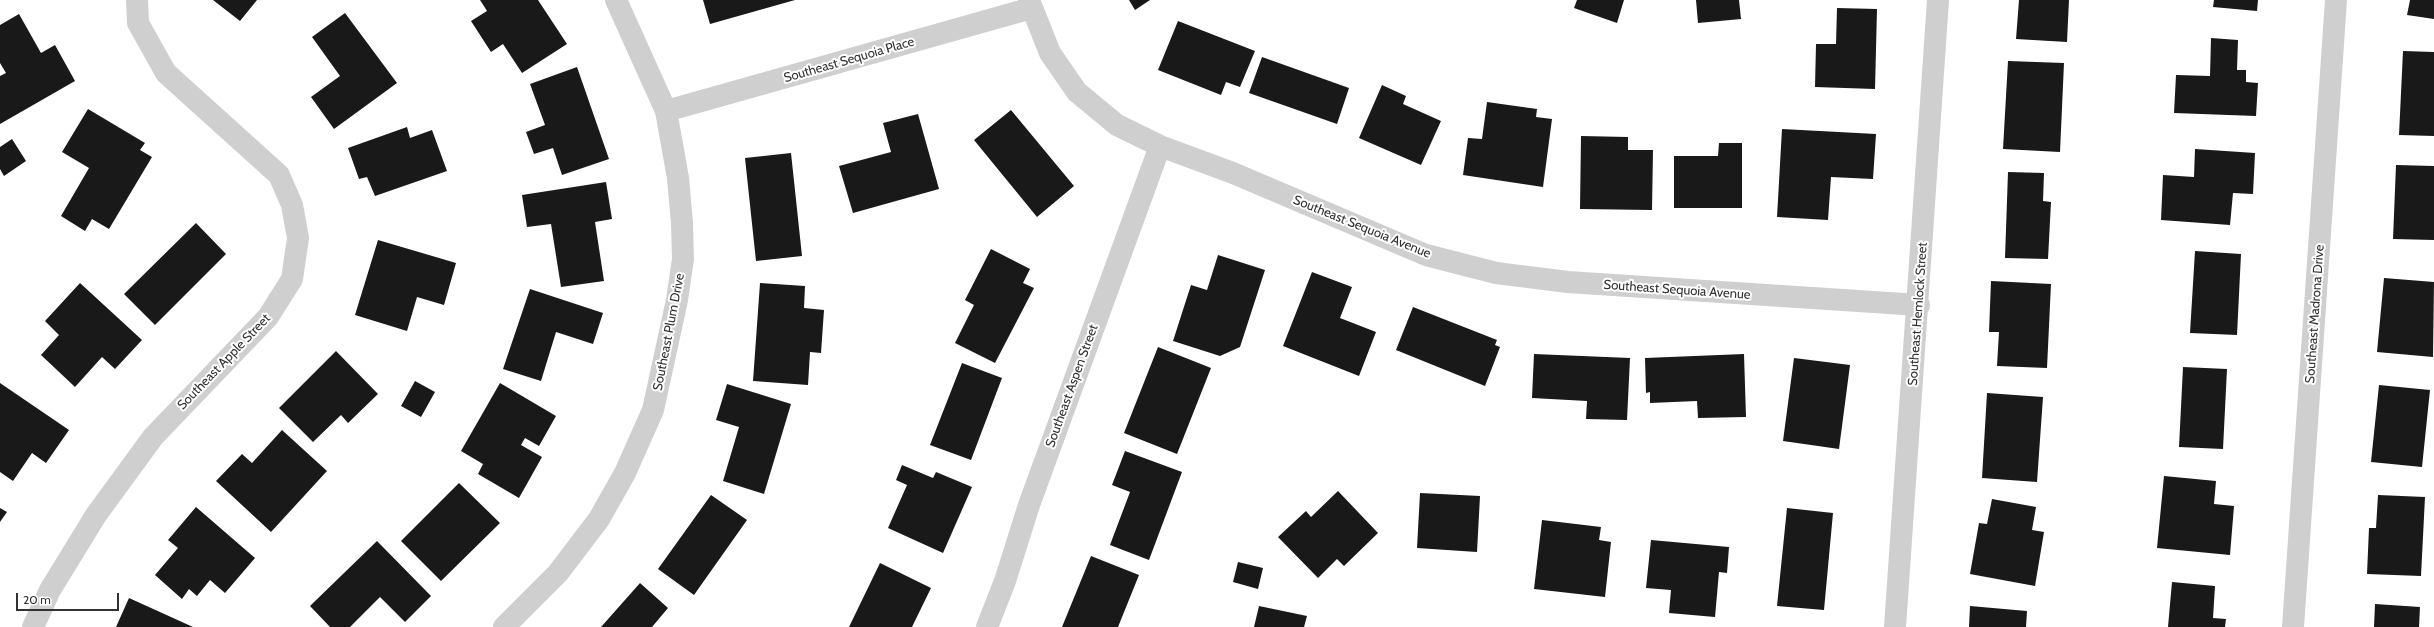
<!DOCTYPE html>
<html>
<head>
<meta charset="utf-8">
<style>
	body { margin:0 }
	#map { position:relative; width:2434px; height:627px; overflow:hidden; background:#fff; font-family:Cabin,sans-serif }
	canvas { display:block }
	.scale { position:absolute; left:16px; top:593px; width:103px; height:18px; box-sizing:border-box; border:2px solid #323232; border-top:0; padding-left:5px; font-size:12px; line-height:14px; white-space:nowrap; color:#323232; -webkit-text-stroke:3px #fff; paint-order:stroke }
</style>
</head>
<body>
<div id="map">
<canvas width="2434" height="627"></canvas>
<div class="scale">20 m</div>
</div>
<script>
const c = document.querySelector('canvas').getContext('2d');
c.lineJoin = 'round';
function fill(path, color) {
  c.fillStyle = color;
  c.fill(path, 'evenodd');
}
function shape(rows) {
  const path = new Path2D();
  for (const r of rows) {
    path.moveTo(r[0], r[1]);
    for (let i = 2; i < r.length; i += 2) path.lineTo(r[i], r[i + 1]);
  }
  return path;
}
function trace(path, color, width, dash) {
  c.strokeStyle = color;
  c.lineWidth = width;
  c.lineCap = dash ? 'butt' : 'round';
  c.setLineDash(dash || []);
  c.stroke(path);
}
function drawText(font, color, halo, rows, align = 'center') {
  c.font = font + ' Cabin,sans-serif';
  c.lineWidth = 4;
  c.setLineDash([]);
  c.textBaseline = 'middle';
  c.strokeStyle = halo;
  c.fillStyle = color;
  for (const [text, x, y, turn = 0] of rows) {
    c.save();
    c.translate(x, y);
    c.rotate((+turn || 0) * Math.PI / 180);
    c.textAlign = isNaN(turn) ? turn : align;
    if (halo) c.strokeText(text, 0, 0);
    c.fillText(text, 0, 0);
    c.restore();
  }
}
const building = shape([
	[213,0,257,0,240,21],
	[480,0,538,0,567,44,522,73,503,44,491,52,471,21,487,11],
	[703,0,795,0,710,24],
	[1129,0,1150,0,1135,10],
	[1577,0,1624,0,1617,23,1574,8],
	[1696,0,1739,0,1741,19,1698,23],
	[2019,0,2069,0,2067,42,2016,39],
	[2214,0,2258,0,2257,11,2213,7],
	[2410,0,2434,0,2434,19,2407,15],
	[1837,8,1877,9,1875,89,1815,87,1816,44,1836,44],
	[345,13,397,83,334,129,311,97,340,76,312,37],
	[19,14,41,53,55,45,75,81,0,124,0,76,6,73,0,63,0,25],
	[1178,21,1255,51,1240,87,1226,82,1221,95,1158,70],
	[2211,38,2238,40,2237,70,2246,70,2246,82,2258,83,2256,116,2174,113,2176,75,2210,76],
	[2403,51,2434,52,2434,136,2399,135],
	[1262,57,1349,88,1337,124,1249,93],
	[2008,61,2064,63,2060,152,2003,149],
	[577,67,609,159,562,175,553,148,534,154,526,132,545,125,530,84],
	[1382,85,1406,96,1403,104,1441,121,1421,165,1359,138],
	[1487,102,1537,109,1536,117,1552,119,1543,187,1463,175,1468,138,1482,139],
	[88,109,145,143,140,150,152,157,109,229,92,219,85,231,61,216,89,168,62,152],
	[1011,110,1074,186,1037,217,974,140],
	[918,114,939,189,853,213,839,166,891,152,883,123],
	[407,127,410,138,432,130,447,171,375,196,367,177,359,179,348,148],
	[1782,129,1876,134,1873,179,1831,177,1828,220,1777,217],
	[1581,136,1628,137,1628,150,1653,150,1652,210,1580,209],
	[12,139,26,161,4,176,0,169,0,147],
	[1719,143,1742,143,1742,208,1674,208,1674,156,1718,156],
	[2195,149,2255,153,2253,194,2233,193,2230,225,2161,220,2163,175,2194,177],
	[791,153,802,256,756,261,745,158],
	[2396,165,2434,166,2434,240,2393,239],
	[2008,172,2044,173,2043,201,2051,202,2048,259,2005,258],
	[606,182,612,219,595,222,604,281,561,287,551,224,527,227,522,195],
	[196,223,226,254,155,325,124,294],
	[378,240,456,263,444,305,417,297,407,331,355,315],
	[991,249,1030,269,1023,283,1034,288,995,363,955,343,974,305,965,300],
	[2195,251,2241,254,2237,335,2190,333],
	[1218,255,1265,270,1240,347,1220,356,1173,341,1191,285,1207,290],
	[1312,272,1352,287,1340,318,1376,332,1359,376,1283,346],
	[2384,278,2434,282,2433,357,2377,352],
	[1991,281,2051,284,2047,368,1997,366,1999,332,1989,332],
	[80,283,142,340,115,369,102,357,75,387,41,355,59,335,45,321],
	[760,283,805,286,804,308,824,310,821,353,810,352,808,385,753,381],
	[530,289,603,313,593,344,556,332,541,381,503,369],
	[1413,307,1497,340,1495,345,1500,347,1485,386,1396,350],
	[1158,347,1211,368,1177,454,1124,433],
	[336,351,378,394,348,423,341,415,313,442,279,408],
	[1534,354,1630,358,1627,420,1586,419,1587,401,1532,398],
	[1744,354,1746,417,1698,418,1697,401,1650,403,1650,392,1646,393,1645,358],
	[1794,358,1850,365,1839,449,1783,441],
	[962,363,1002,378,971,460,930,445],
	[2183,367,2227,369,2223,449,2179,447],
	[415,381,435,392,421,417,401,406],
	[0,383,69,430,46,463,32,453,13,481,0,472],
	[500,383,556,416,539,446,525,438,521,445,542,457,519,498,478,474,483,464,461,451],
	[727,384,791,404,764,494,723,481,739,427,716,420],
	[2379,385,2430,390,2422,467,2371,462],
	[1987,393,2043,397,2037,482,1982,478],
	[282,430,327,471,271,532,216,481,242,454,252,463],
	[1125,451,1182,472,1149,560,1110,545,1130,492,1112,485],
	[902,465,933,478,936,472,972,487,943,553,888,528,907,485,896,480],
	[2164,476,2216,481,2214,504,2234,506,2230,555,2157,548],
	[459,483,500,523,441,581,401,541],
	[1338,491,1378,533,1344,566,1337,559,1318,578,1278,537,1306,511,1311,517],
	[1420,493,1480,496,1477,552,1417,548],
	[711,495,747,520,694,595,658,569],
	[2378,495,2425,497,2421,576,2367,574,2369,528,2376,528],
	[1992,499,2036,507,2032,530,2044,532,2035,586,1970,574,1979,523,1987,524],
	[196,507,255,558,225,593,210,580,197,596,189,589,182,599,155,575,178,548,168,540],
	[0,508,7,512,0,522],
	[1787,508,1833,513,1824,610,1777,606],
	[1542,520,1601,527,1599,540,1611,542,1605,597,1534,589],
	[1651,540,1729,547,1727,573,1719,572,1715,617,1669,613,1671,590,1646,588],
	[377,541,431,596,405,622,380,597,350,627,330,627,310,606],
	[1091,556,1139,575,1118,627,1062,627],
	[1238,562,1263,568,1258,589,1233,582],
	[880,563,931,588,912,627,849,627],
	[2172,582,2215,586,2213,618,2226,619,2225,627,2168,627],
	[640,583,668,608,652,627,601,627],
	[129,598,193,627,116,627],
	[2375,604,2420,607,2419,627,2374,627],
	[1259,606,1307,616,1304,627,1254,627],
	[1970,606,2027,611,2026,627,1969,627]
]);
const minor = shape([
	[1029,0,1050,53,1077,92,1117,125,1160,146,1233,173,1426,255,1496,273,1568,282,1919,305],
	[666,111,1032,8],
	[33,627,50,590,96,515,153,437,268,317,292,279,298,238,292,205,279,175,166,73,138,23,137,0],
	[504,627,558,573,599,519,625,473,653,410,677,300,683,259,682,223,678,178,666,111,616,0],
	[987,627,1005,581,1029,505,1160,146],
	[1895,627,1938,0],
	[2293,627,2336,0]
]);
const streetNames = [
	["Southeast Sequoia Place",849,60,-16],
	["Southeast Sequoia Avenue",1362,227,22],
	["Southeast Sequoia Avenue",1677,290,4],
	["Southeast Hemlock Street",1918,314,-86],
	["Southeast Madrona Drive",2315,314,-86],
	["Southeast Plum Drive",669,332,-79],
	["Southeast Apple Street",224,362,-46],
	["Southeast Aspen Street",1072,386,-70]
];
fill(building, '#191919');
trace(minor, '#cfcfcf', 22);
drawText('13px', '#323232', '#fff', streetNames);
</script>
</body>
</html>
